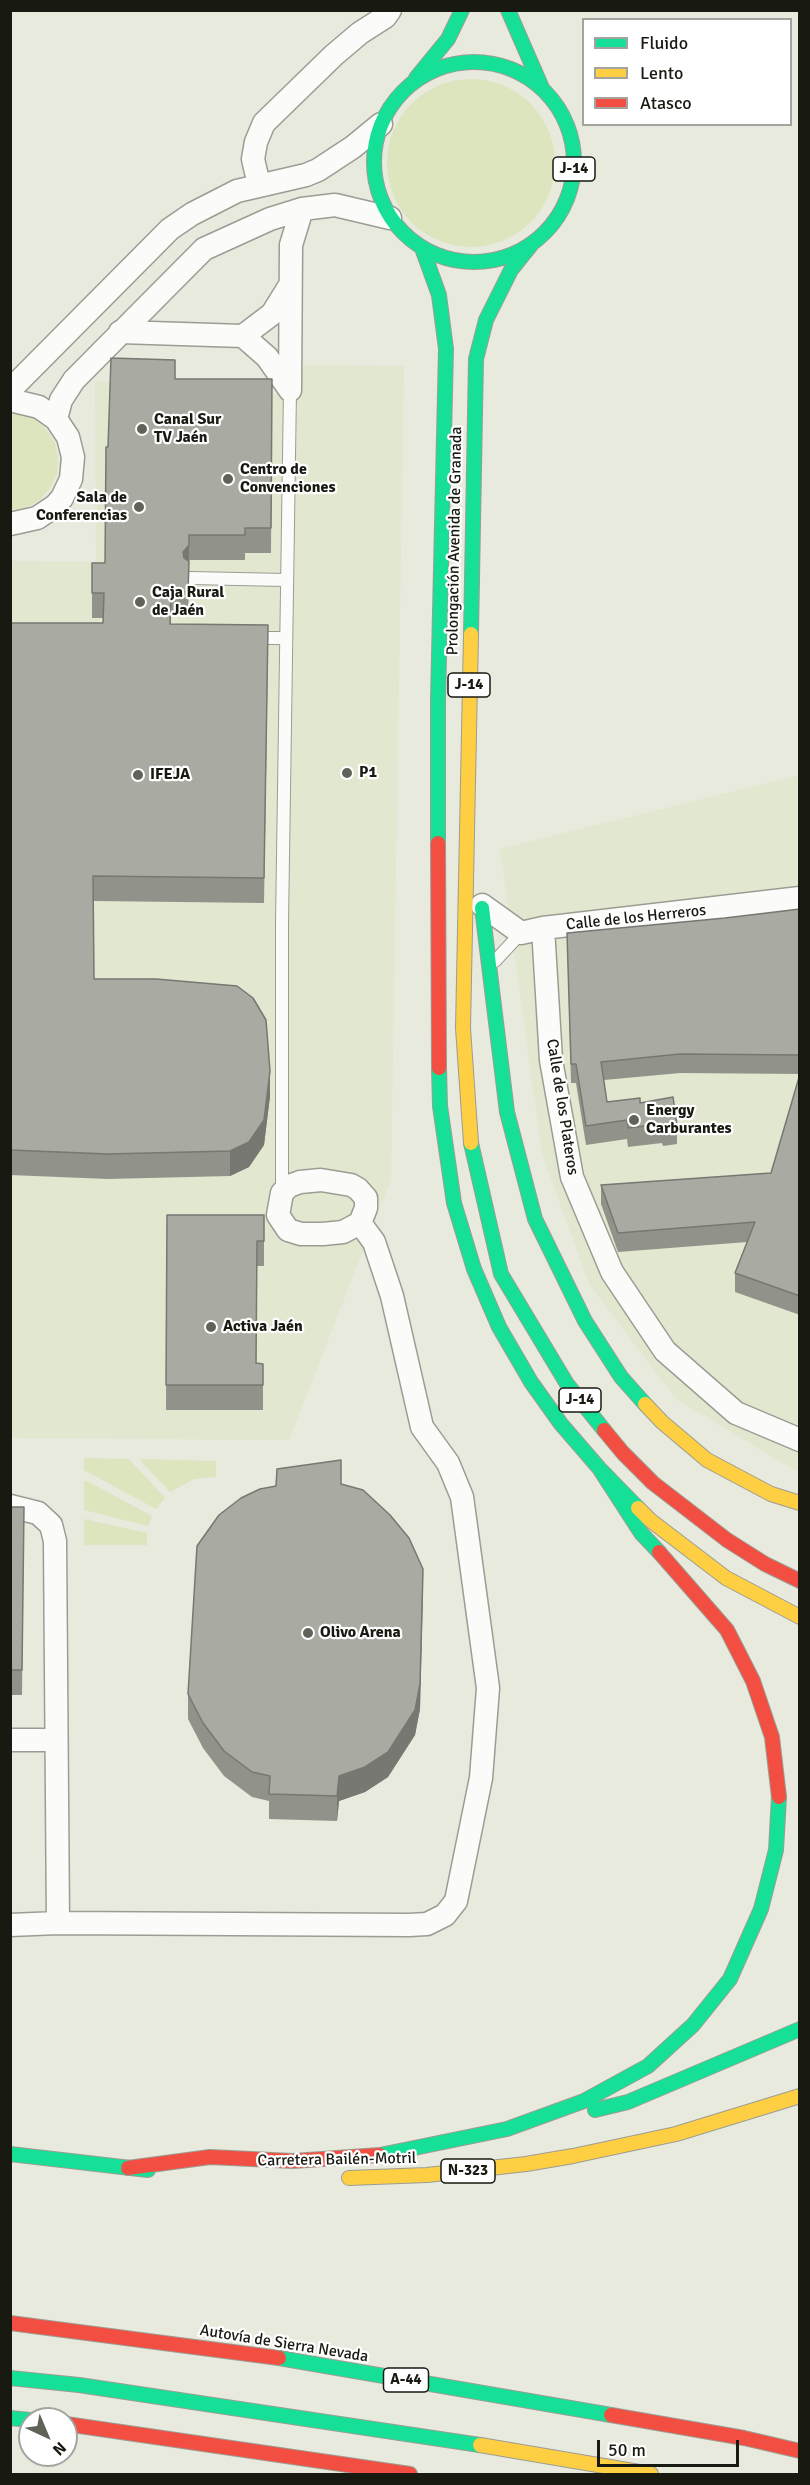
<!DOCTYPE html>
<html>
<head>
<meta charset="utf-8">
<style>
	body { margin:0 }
	#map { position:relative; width:810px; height:2485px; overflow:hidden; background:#e7eadd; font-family:Signika,sans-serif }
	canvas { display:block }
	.frame { position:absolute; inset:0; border:12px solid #181a11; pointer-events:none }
	.legend { position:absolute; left:582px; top:18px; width:210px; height:108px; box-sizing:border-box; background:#fff; border:2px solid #a3a3a0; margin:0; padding:8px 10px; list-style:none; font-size:18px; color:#181a11 }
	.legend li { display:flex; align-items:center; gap:12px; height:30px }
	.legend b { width:30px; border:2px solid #a3a3a0 }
	.north { position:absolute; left:18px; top:2407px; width:60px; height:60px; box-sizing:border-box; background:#fff; border:2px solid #a3a3a0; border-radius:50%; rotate:136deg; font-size:16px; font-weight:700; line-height:24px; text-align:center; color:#181a11 }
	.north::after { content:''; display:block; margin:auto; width:21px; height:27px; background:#606358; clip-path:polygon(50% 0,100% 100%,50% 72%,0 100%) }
	.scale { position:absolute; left:597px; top:2440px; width:142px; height:27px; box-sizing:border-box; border:3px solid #181a11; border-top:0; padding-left:8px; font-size:18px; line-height:21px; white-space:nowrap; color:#181a11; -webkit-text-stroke:4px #fff; paint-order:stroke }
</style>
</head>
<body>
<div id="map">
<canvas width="810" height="2485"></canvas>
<div class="frame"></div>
<ul class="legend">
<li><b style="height:8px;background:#16e098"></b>Fluido</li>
<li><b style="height:8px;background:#ffcf43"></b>Lento</li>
<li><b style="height:8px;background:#f24e42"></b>Atasco</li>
</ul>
<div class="north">N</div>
<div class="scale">50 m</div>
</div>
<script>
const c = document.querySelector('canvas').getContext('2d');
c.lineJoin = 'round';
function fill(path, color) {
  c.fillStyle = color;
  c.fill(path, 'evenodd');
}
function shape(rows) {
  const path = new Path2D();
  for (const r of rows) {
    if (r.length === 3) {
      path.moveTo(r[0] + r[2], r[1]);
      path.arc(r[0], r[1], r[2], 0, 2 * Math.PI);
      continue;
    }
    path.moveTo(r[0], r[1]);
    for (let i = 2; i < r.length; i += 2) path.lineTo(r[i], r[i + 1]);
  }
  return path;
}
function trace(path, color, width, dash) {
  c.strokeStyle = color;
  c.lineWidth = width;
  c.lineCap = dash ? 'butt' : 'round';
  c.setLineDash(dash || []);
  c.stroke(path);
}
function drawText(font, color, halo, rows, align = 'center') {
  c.font = font + ' Signika,sans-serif';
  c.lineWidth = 4.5;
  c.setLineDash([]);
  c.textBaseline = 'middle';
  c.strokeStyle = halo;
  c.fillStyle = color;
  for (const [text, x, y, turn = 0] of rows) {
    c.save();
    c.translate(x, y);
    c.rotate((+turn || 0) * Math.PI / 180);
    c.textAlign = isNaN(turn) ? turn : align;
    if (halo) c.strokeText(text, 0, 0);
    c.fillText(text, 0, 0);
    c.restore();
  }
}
const built = shape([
	[300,365,404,366,391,1179,289,1440,11,1438,11,561,96,562,95,381,296,396],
	[799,775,799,1470,793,1469,676,1399,589,1284,542,1154,500,849]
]);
const green = shape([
	[471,163,84],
	[11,414,19,414,34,419,46,429,55,443,58,458,57,474,50,488,40,500,26,508,11,510],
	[84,1458,129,1459,165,1498,156,1509,84,1470],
	[139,1459,216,1461,216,1477,194,1479,170,1492],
	[84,1481,87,1481,152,1516,148,1526,84,1510],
	[84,1519,147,1533,147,1545,84,1545]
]);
const lane = shape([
	[191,578,286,580],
	[255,638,286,638],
	[495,961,521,933],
	[282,1193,282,923,290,390]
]);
const street = shape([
	[259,185,253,159,256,142,264,123,334,55,360,33,385,17,390,10],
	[120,332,243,336,267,357,290,390],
	[243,336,272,314,290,285],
	[10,390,170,229,192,214,237,191,306,175,318,170,353,147,381,124],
	[290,390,291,245,302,209],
	[10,400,39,407,56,419,68,437,73,457,71,479,62,498,55,506,37,518,10,524],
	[56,419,61,400,74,380,204,249,270,219,302,209,335,205,390,218],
	[482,905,521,933,543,928,800,898],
	[543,928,551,1060,572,1177,612,1272,665,1351,736,1413,800,1440],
	[321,1180,351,1185,358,1189,366,1198,366,1208,360,1223,343,1232,323,1234,301,1234,288,1230,278,1215,282,1193,289,1186,300,1182,321,1180],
	[10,1506,38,1513,51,1525,55,1541,58,1923],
	[10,1740,56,1740],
	[10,1925,58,1923,409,1925,427,1924,445,1915,456,1901,481,1778,488,1688,462,1497,448,1463,422,1427,392,1296,374,1242,360,1223]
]);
const fast = shape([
	[508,10,542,88],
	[474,162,100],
	[416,78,448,39,462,10],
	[422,248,439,295,446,349,438,700,438,843],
	[471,634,476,359,486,320,511,270,531,245],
	[482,908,507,1112,535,1219,585,1321,621,1377,645,1404],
	[439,1068,440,1106,454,1203,474,1269,499,1327,531,1382,561,1424,599,1468,638,1508],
	[471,1143,501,1274,567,1384,604,1430],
	[599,1468,641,1533,659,1552],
	[595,2110,628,2102,800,2029],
	[10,2154,148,2170],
	[380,2155,507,2129,584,2101,648,2066,693,2025,730,1979,761,1909,776,1850,779,1797],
	[279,2358,611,2415],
	[10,2378,79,2385,480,2445],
	[10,2418,30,2420]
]);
const slow = shape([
	[471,634,463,1028,471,1143],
	[645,1404,662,1422,707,1460,771,1494,800,1503],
	[638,1508,650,1520,726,1578,800,1617],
	[349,2178,427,2175,526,2164,573,2156,676,2134,800,2096],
	[480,2445,651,2474]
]);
const jam = shape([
	[438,843,439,1068],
	[604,1430,623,1453,653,1483,727,1540,765,1564,800,1581],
	[659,1552,727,1630,753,1681,772,1737,779,1797],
	[128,2168,210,2157,293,2161,380,2155],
	[10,2323,279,2358],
	[611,2415,744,2438,800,2451],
	[66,2424,410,2474]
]);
const wall = shape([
	[175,379,272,379,271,553,245,553,245,560,189,560,188,616,171,616,171,624,268,650,264,903,93,901,94,979,270,1096,264,1145,249,1167,230,1176,108,1179,10,1175,10,623,103,623,103,618,92,618,92,563,105,563,108,447],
	[800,909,800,1074,680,1073,604,1080,607,1102,640,1103,677,1125,677,1144,663,1146,662,1143,628,1147,627,1139,586,1145,576,1083,571,1083,567,933,725,918],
	[800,1074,800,1315,735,1292,735,1273,747,1242,618,1252,601,1204,601,1185,771,1173],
	[167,1215,264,1215,264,1266,257,1266,256,1363,263,1364,263,1410,166,1410],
	[341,1484,423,1594,420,1709,415,1735,388,1777,365,1792,339,1801,337,1821,269,1819,269,1801,252,1797,224,1776,203,1748,188,1719,188,1694],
	[10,1507,24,1507,22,1695,10,1695]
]);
const shadedWall = shape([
	[189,535,189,560,188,616,188,571,183,552],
	[270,1071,270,1096,264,1145,249,1167,230,1176,230,1151],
	[423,1569,420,1709,415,1735,388,1777,365,1792,339,1801,337,1821,337,1796,339,1776]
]);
const building = shape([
	[111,358,175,360,175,379,272,379,271,528,245,528,245,535,189,535,189,545,183,552,184,558,189,561,188,592,171,591,170,624,268,625,264,878,93,876,94,979,156,979,237,986,253,998,266,1020,270,1071,264,1120,249,1142,230,1151,108,1154,10,1150,10,623,103,623,104,593,92,593,92,563,105,563,106,447,108,447,111,358],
	[800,909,800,1055,680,1054,601,1062,607,1102,640,1098,640,1103,673,1097,677,1125,663,1127,662,1124,628,1128,627,1120,586,1126,576,1064,571,1064,567,933,725,918,800,909],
	[800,1074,800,1296,735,1273,755,1222,618,1233,601,1185,771,1173,800,1074],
	[167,1215,264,1215,264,1241,257,1241,256,1363,263,1364,263,1385,166,1385,167,1215],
	[341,1460,341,1484,363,1490,390,1515,409,1538,423,1569,420,1684,415,1710,388,1752,365,1767,339,1776,337,1796,269,1794,270,1776,252,1772,224,1751,203,1723,188,1694,197,1546,219,1515,241,1498,260,1489,276,1486,277,1469,341,1460],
	[10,1507,24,1507,22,1670,10,1670,10,1507]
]);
const markers = [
	[142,429,6,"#606358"],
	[228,479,6,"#606358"],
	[139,507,6,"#606358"],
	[140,602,6,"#606358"],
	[347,773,6,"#606358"],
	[138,775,6,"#606358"],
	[634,1120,6,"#606358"],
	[211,1327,6,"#606358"],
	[308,1633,6,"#606358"]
];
const shields = [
	[574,169,42],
	[469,685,42],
	[580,1400,42],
	[468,2171,54],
	[406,2380,45]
];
const shieldNames = [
	["J-14",574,169],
	["J-14",469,685],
	["J-14",580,1400],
	["N-323",468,2171],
	["A-44",406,2380]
];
const poiNames = [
	["Canal Sur",154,420],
	["TV Jaén",154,438],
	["Centro de",240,470],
	["Convenciones",240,488],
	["Sala de",127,498,"right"],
	["Conferencias",127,516,"right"],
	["Caja Rural",152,593],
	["de Jaén",152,611],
	["P1",359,773],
	["IFEJA",150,775],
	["Energy",646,1111],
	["Carburantes",646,1129],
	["Activa Jaén",223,1327],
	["Olivo Arena",320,1633]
];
const streetNames = [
	["Prolongación Avenida de Granada",455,541,-89],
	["Calle de los Herreros",636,918,-6],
	["Calle de los Plateros",562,1107,81],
	["Carretera Bailén-Motril",337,2160,-1],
	["Autovía de Sierra Nevada",284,2344,9]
];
fill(built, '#e2e7d0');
fill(green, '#dce5bd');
trace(lane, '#9b9d93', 14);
trace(street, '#9b9d93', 25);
trace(fast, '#9b9d93', 16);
trace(slow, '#9b9d93', 16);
trace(jam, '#9b9d93', 16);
trace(lane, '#fbfcfa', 12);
trace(street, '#fbfcfa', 22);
trace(fast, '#16e098', 14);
trace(slow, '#ffcf43', 14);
trace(jam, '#f24e42', 14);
fill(wall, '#91938b');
fill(shadedWall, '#767871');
fill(building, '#a9aba2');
trace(building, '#767871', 1.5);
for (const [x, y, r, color] of markers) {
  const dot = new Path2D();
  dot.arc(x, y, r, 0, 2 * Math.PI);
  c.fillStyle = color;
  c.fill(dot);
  trace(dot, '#fff', 2);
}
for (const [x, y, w] of shields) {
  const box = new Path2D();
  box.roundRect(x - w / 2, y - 12, w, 24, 4.5);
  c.fillStyle = '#fff';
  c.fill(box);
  trace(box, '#181a11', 1.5);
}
drawText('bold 15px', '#181a11', null, shieldNames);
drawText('bold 16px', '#181a11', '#fff', poiNames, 'left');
drawText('16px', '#181a11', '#fff', streetNames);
</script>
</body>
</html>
